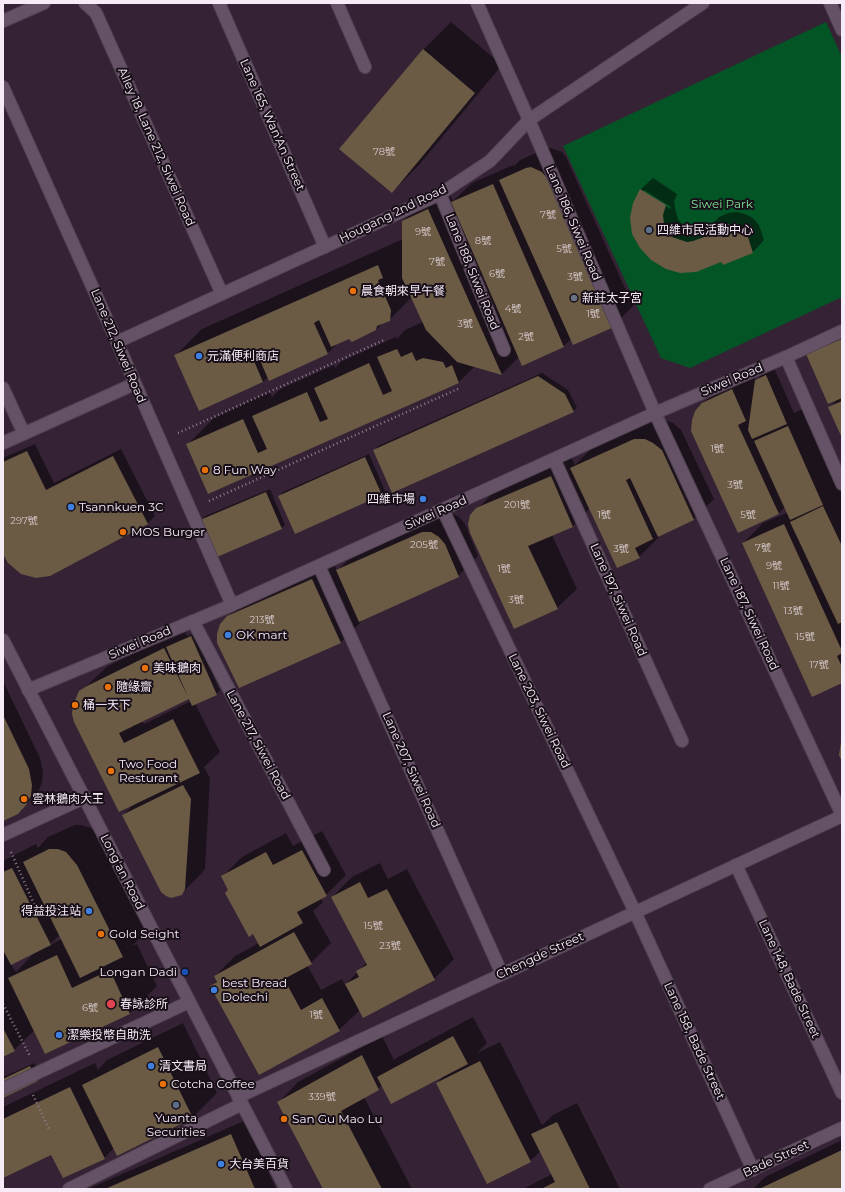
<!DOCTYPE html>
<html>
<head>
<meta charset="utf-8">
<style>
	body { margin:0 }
	#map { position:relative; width:845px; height:1192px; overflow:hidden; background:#352335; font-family:Montserrat,sans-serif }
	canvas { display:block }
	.frame { position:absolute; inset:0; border:4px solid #f7ebf7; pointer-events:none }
</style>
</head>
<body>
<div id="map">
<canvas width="845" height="1192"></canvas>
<div class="frame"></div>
</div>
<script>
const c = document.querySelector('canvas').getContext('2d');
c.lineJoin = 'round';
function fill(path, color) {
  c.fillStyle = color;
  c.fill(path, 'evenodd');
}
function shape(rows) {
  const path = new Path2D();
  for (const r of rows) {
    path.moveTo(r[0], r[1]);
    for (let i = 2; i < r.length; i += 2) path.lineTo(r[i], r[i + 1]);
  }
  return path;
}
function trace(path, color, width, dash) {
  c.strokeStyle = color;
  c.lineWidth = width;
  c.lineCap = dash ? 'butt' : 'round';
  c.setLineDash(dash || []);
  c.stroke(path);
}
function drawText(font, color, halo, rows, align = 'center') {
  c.font = font + ' Montserrat,"Noto Sans TC",sans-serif';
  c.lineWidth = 4;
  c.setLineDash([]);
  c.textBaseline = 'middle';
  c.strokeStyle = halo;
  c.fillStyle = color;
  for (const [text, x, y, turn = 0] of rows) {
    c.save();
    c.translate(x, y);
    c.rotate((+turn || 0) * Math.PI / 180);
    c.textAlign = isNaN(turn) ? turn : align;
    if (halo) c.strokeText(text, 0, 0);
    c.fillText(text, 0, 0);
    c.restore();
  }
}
const green = shape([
	[826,22,842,57,842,297,690,368,661,358,563,146]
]);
const shadow = shape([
	[451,22,502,65,419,165,392,192,341,149,424,49],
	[547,148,551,148,562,152,566,157,633,306,613,326,571,339,564,346,519,357,502,374,475,366,459,382,209,493,187,445,214,418,270,392,272,397,280,389,334,365,335,368,342,361,396,337,397,339,405,330,423,322,412,297,389,320,383,323,376,330,349,337,339,342,327,354,268,377,263,382,199,410,175,356,202,329,403,239,403,221,423,201,448,190,453,201,472,183,513,165,514,166,520,160],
	[653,178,677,194,674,202,676,212,678,219,683,225,699,231,706,230,708,229,719,217,728,213,737,212,745,214,753,218,759,225,764,240,753,252,723,264,722,261,695,271,634,203,641,189],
	[644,190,671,207,670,209,644,192],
	[842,328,842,435,830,407,839,398,807,355],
	[774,368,794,413,808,407,842,485,838,490,842,488,842,682,743,543,763,523,787,513,785,507,779,513,702,404,723,384,752,370,756,380,764,372],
	[542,373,568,390,577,408,573,411,375,450,378,446],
	[655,420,665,420,673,423,681,430,714,499,694,519,659,535,659,537,639,557,590,508,573,526,552,535,577,589,557,608,477,509,498,488,571,456,575,465,591,449],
	[35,444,54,483,121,449,155,516,148,523,3,552,3,458],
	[369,454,385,491,382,494,296,532,280,496,283,492],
	[270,489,285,525,281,528,201,520,205,516],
	[443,512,451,513,459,517,465,524,478,556,458,576,360,620,361,622,341,642,240,687,228,617,248,596,332,559,337,571,357,551],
	[184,629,187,636,195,633,220,691,216,694,195,704,220,752,204,767,210,778,205,869,202,873,181,894,123,815,135,803,80,692,108,666],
	[189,697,191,701,144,724,142,721],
	[3,681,40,758,43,772,42,783,38,792,17,813,3,820],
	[75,825,82,825,91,828,102,841,146,932,132,946,137,944,157,986,130,1013,46,1053,35,1030,14,1050,3,1056,3,861,36,844,38,848,48,837],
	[60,935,62,939,50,945,50,944],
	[35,952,16,972,11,964],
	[322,831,346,875,326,895,321,899,323,902,313,911,331,943,311,963,307,965,321,990,342,979,345,985,367,962,332,897,352,877,380,863,388,879,407,869,454,959,434,979,360,1010,339,1030,212,986,217,980,215,976,235,956,259,943,222,877,242,857,286,833,293,846],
	[473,1017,487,1043,477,1053,500,1042,542,1125,553,1115,577,1103,620,1189,523,1189,552,1174,541,1151,530,1161,437,1083,444,1075,382,1085,378,1089,364,1097,412,1189,324,1189,279,1102,298,1082,382,1036,394,1060,398,1057],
	[183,1023,217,1093,193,1117,114,1148,104,1158,52,1154,3,1177,3,1107,95,1063,98,1070,107,1060],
	[34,1063,41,1077,38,1080,3,1096,3,1077],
	[246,1120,276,1189,88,1189],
	[842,1140,842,1189,753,1189,765,1177]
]);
const building = shape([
	[423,49,475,93,392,193,339,149],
	[531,167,542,172,546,177,614,327,573,345,499,180,526,168],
	[493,184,564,347,522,366,451,202],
	[640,189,666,205,663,215,664,224,667,231,672,237,687,242,693,241,710,235,707,228,716,224,724,223,733,225,742,229,748,237,753,253,723,265,721,262,696,272,680,273,666,269,651,260,640,248,632,234,630,218,633,203],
	[428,209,502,375,457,362,426,330,402,278,402,221],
	[378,265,383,278,378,280,391,310,390,321,377,326,376,330,352,342,349,339,331,347,319,320,314,323,328,354,269,381,256,351,251,354,263,382,199,411,174,355],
	[842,339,842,398,828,404,806,354],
	[397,349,401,357,412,352,416,361,423,358,443,362,446,368,452,365,459,383,208,494,186,444,243,419,258,453,267,449,252,416,307,392,320,422,328,419,314,388,369,363,383,395,392,391,377,357],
	[766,375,787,424,752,439,748,430,755,380],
	[538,376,565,394,574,412,392,493,373,450],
	[732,389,746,421,738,425,779,514,738,533,691,431,692,420,695,411,702,403],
	[842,401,842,438,828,407],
	[788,426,823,505,790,520,754,441],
	[634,439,645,439,653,443,662,450,694,520,658,537,630,478,626,480,653,539,635,548,640,558,617,568,570,468],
	[27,451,46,490,113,456,148,524,50,576,36,578,21,574,8,563,3,554,3,462],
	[365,457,382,495,295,534,278,496],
	[551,476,573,527,528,546,558,609,514,629,470,533,468,524,470,515,476,508],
	[266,492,282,529,217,557,200,520],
	[823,506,842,546,842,622,838,624,790,522],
	[784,524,842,651,842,653,837,656,842,667,842,683,812,697,742,543],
	[422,532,431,532,439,537,445,544,459,577,359,622,336,570],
	[312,579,341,643,239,688,217,643,217,634,220,624,227,616],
	[191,636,217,695,192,706,166,647],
	[164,648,189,699,119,733,124,743,173,719,200,773,119,812,74,722,72,714,73,705,79,691,87,686],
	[3,715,29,769,32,785,31,796,26,805,18,814,3,821],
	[841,742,842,742,842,762,839,755],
	[183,785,191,799,185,889,182,895,171,898,166,896,161,892,122,815],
	[49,849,58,849,66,852,77,865,123,957,80,978,23,862],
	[302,850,327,896,297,912,303,923,260,947,253,934,249,937,225,893,228,890,221,876,266,852,273,865],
	[12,868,51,945,11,965,3,950,3,872],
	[360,882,368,898,387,889,435,980,363,1018,345,984,359,977,356,971,367,965,331,897],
	[294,932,312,964,284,979,301,1010,322,998,340,1031,259,1075,210,986,217,982,214,976],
	[57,955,72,988,110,970,130,1014,45,1054,8,978],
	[3,1028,15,1051,3,1057],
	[453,1036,468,1064,391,1104,377,1077],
	[158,1047,193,1118,117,1156,82,1085],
	[362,1055,379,1090,341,1111,382,1189,323,1189,277,1102],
	[480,1061,531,1162,487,1184,436,1083],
	[30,1066,38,1081,3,1098,3,1079],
	[70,1087,105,1159,63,1178,51,1155,3,1178,3,1119],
	[557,1122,590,1189,541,1189,555,1182,531,1134],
	[231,1134,255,1189,105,1189],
	[842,1150,842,1189,759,1189]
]);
const path = shape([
	[178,433,384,340],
	[209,501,460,388],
	[11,852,38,913],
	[3,1004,30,1056],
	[33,1095,49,1129]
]);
const lane = shape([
	[85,3,96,13,222,294],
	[219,3,325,247],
	[337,3,365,67],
	[477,3,529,120,655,413,842,815],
	[830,3,842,30],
	[3,21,44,3],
	[3,87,117,342,232,605],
	[440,194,504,350],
	[117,342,440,194,490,161,529,120,703,3],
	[786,357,842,484],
	[3,388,24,434],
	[3,443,134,384],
	[554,459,682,741],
	[443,510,635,912,753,1170],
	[319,566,502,974],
	[193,621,324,870],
	[3,835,84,798],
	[736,865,842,1093],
	[3,1089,189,1002],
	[69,1189,242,1104]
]);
const street = shape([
	[28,690,232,605,655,413,786,357,842,331],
	[238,1097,842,816],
	[710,1189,842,1128]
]);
const secondary = shape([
	[3,640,286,1189]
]);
const markers = [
	[649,230,4,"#5c6f8a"],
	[353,291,4,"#e8710a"],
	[574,298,4,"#6b7280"],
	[199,356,4,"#3f7fe0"],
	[205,470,4,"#e8710a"],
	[423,499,4,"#3f7fe0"],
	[71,507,4,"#3f7fe0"],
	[123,532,4,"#e8710a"],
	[228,635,4,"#3f7fe0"],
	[145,668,4,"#e8710a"],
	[108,687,4,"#e8710a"],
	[75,705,4,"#e8710a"],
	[111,771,4,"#e8710a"],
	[24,799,4,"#e8710a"],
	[89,911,4,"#3f7fe0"],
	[101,934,4,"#e8710a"],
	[185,972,4,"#1a4fb4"],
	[214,990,4,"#3f7fe0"],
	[111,1004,5,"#e0444e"],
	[59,1035,4,"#3f7fe0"],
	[151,1066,4,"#3f7fe0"],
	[163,1084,4,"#e8710a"],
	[176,1105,4,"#5c6f8a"],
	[284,1119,4,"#e8710a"],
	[221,1164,4,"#3f7fe0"]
];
const numberNames = [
	["78號",384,152],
	["7號",548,215],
	["9號",423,232],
	["8號",483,241],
	["5號",564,249],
	["7號",437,262],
	["6號",497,274],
	["3號",575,277],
	["4號",513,309],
	["1號",593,314],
	["3號",465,324],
	["2號",526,337],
	["1號",717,449],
	["3號",735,485],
	["201號",517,505],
	["1號",604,515],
	["5號",748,515],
	["297號",24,521],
	["205號",424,545],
	["7號",763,548],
	["3號",621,549],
	["9號",774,566],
	["1號",504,569],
	["11號",781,586],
	["3號",516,600],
	["13號",793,611],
	["213號",262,620],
	["15號",805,637],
	["17號",819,665],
	["15號",373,926],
	["23號",390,946],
	["6號",90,1008],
	["1號",316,1015],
	["339號",322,1097]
];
const streetNames = [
	["Lane 165, Wan'An Street",272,125,66],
	["Alley 18, Lane 212, Siwei Road",156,147,66],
	["Hougang 2nd Road",393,214,-26],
	["Lane 186, Siwei Road",573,223,67],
	["Lane 188, Siwei Road",472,272,68],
	["Lane 212, Siwei Road",118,346,67],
	["Siwei Road",732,380,-23],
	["Siwei Road",436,513,-24],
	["Lane 197, Siwei Road",618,600,66],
	["Lane 187, Siwei Road",749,614,65],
	["Siwei Road",140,643,-23],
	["Lane 203, Siwei Road",539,711,64],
	["Lane 217, Siwei Road",258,745,62],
	["Lane 207, Siwei Road",411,770,66],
	["Long'an Road",122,872,63],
	["Chengde Street",540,956,-25],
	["Lane 148, Bade Street",789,979,65],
	["Lane 158, Bade Street",694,1041,65],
	["Bade Street",776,1159,-25]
];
const parkNames = [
	["Siwei Park",722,204]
];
const poiNames = [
	["四維市民活動中心",657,230],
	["晨食朝來早午餐",361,291],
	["新莊太子宮",582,298],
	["元滿便利商店",207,356],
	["8 Fun Way",213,470],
	["四維市場",415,499,"right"],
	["Tsannkuen 3C",79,507],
	["MOS Burger",131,532],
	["OK mart",236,635],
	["美味鵝肉",153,668],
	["隨緣齋",116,687],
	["桶一天下",83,705],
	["Two Food",119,764],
	["Resturant",119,778],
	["雲林鵝肉大王",32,799],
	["得益投注站",81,911,"right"],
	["Gold Seight",109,934],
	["Longan Dadi",177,972,"right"],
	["best Bread",222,983],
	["Dolechi",222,997],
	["春詠診所",120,1004],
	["潔樂投幣自助洗",67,1035],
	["清文書局",159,1066],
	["Cotcha Coffee",171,1084],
	["Yuanta",176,1118,"center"],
	["Securities",176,1132,"center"],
	["San Gu Mao Lu",292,1119],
	["大台美百貨",229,1164]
];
fill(green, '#045526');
fill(shadow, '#0007');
fill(building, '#6b5a44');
trace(lane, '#514251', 14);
trace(street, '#514251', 14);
trace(secondary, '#514251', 14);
trace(path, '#8f7f8f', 2.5, [1, 3]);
trace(lane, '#665266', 12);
trace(street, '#665266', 12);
trace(secondary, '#665266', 12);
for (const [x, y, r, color] of markers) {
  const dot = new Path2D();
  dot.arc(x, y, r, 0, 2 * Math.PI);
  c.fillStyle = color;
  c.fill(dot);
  trace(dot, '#180f18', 1.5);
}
drawText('10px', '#d4c7ca', null, numberNames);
drawText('12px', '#f7ebf7', '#180f18', streetNames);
drawText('12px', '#7ce296', '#180f18', parkNames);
drawText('12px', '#f7ebf7', '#180f18', poiNames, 'left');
</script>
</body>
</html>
